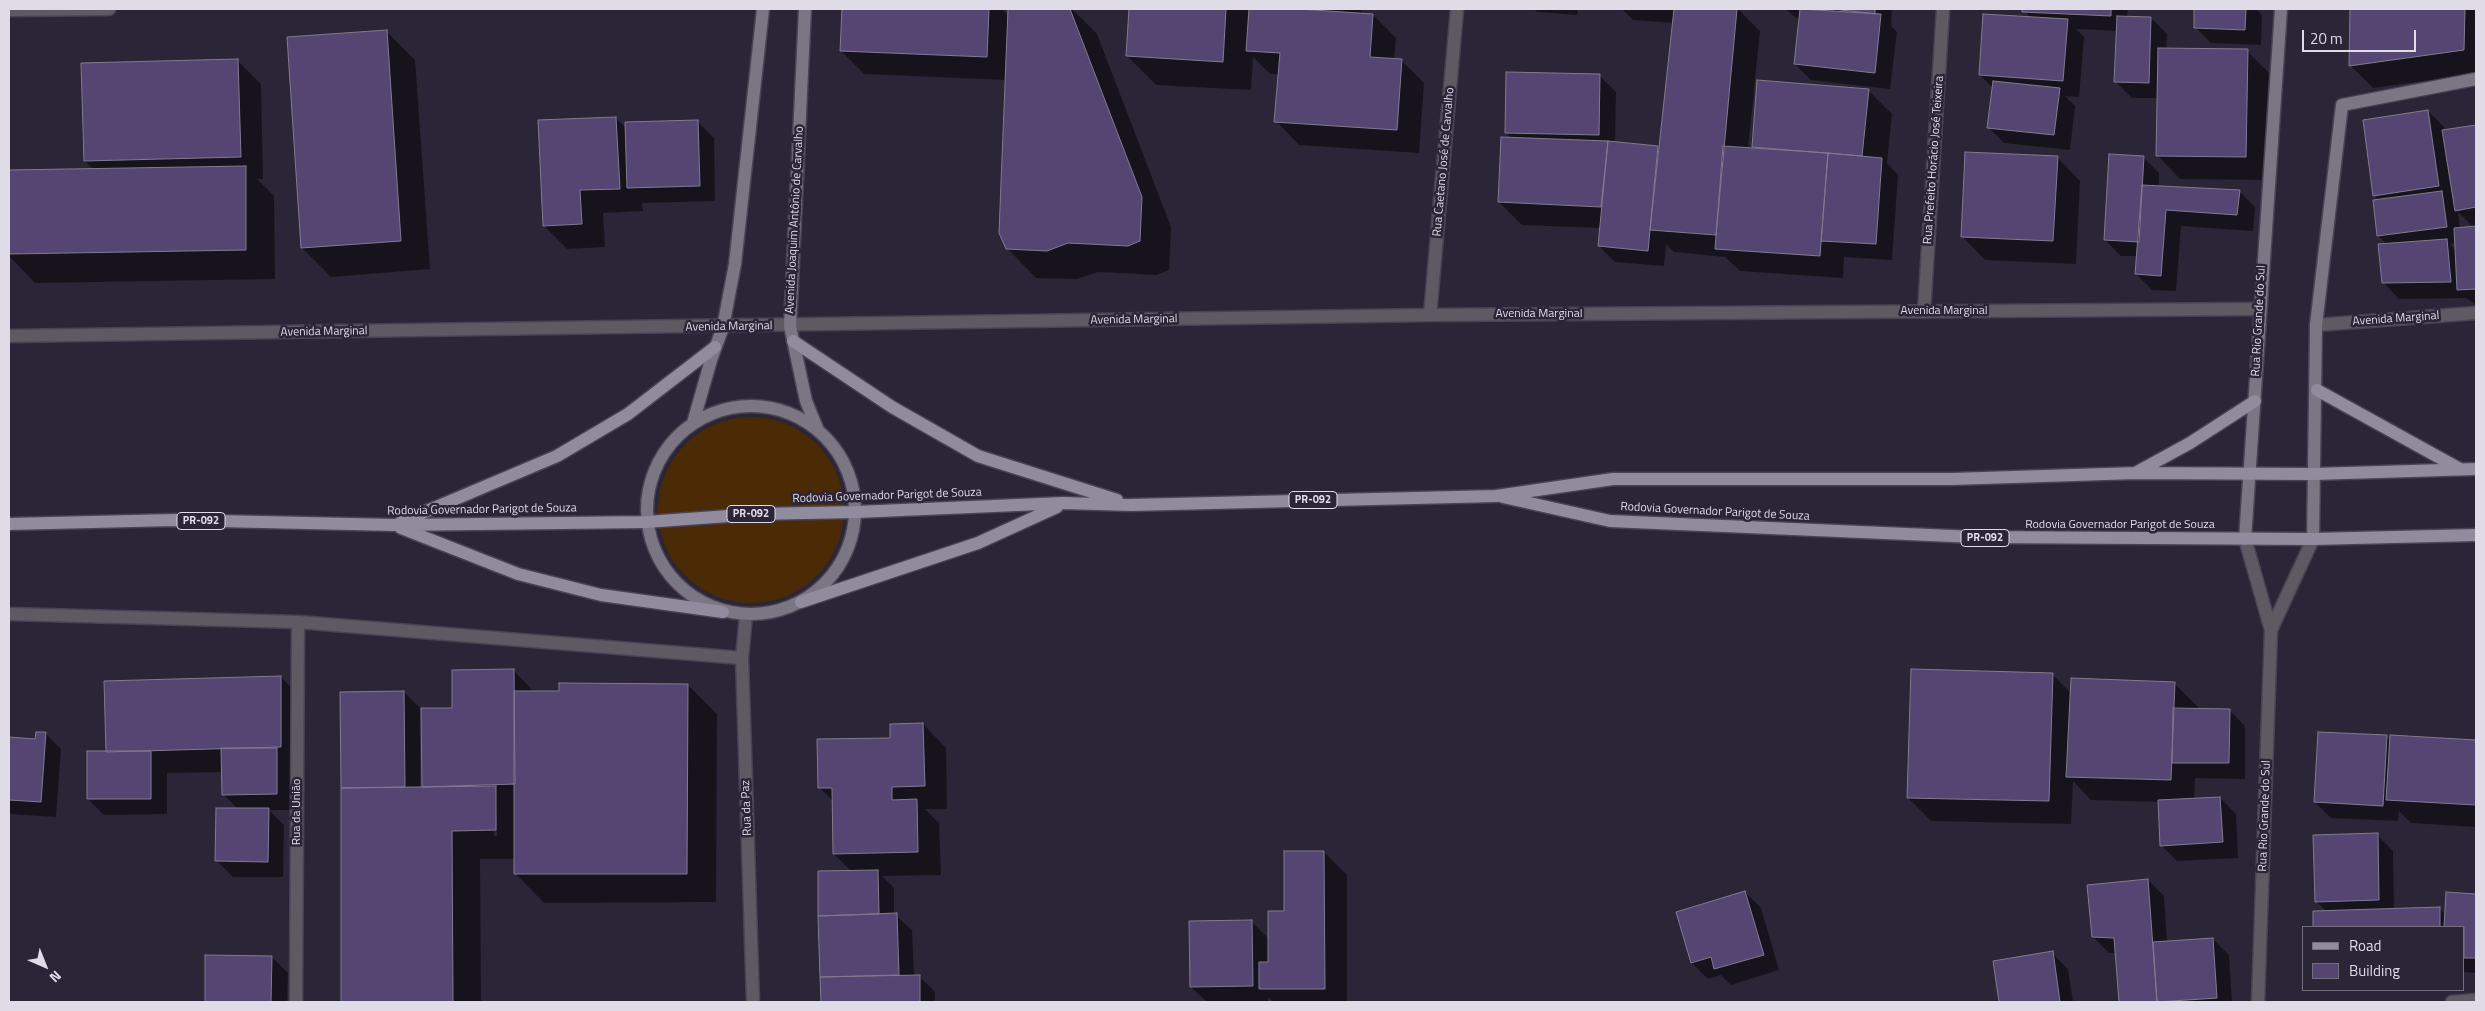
<!DOCTYPE html>
<html>
<head>
<meta charset="utf-8">
<style>
	body { margin:0 }
	#map { position:relative; width:2485px; height:1011px; overflow:hidden; background:#2b2537; font-family:"Titillium Web",sans-serif }
	canvas { display:block }
	.frame { position:absolute; inset:0; border:10px solid #dfdbe7; pointer-events:none }
	.legend { position:absolute; left:2302px; top:926px; width:162px; height:65px; box-sizing:border-box; background:#2b2537; border:1px solid #736e7d; margin:0; padding:6px 9px; list-style:none; font-size:15px; color:#dfdbe7 }
	.legend li { display:flex; align-items:center; gap:10px; height:25px }
	.legend b { width:25px; border:1px solid #736e7d }
	.north { position:absolute; left:20px; top:941px; width:50px; height:50px; -webkit-text-stroke:4px #2b2537; paint-order:stroke; rotate:136deg; font-size:14px; font-weight:700; line-height:20px; text-align:center; color:#dfdbe7 }
	.north::after { content:''; display:block; margin:auto; width:18px; height:22px; background:#dfdbe7; clip-path:polygon(50% 0,100% 100%,50% 72%,0 100%) }
	.scale { position:absolute; left:2302px; top:30px; width:114px; height:22px; box-sizing:border-box; border:2px solid #dfdbe7; border-top:0; padding-left:6px; font-size:15px; line-height:18px; white-space:nowrap; color:#dfdbe7; -webkit-text-stroke:4px #2b2537; paint-order:stroke }
</style>
</head>
<body>
<div id="map">
<canvas width="2485" height="1011"></canvas>
<div class="frame"></div>
<ul class="legend">
<li><b style="height:6px;background:#908b9d"></b>Road</li>
<li><b style="height:14px;background:#554573"></b>Building</li>
</ul>
<div class="north">N</div>
<div class="scale">20 m</div>
</div>
<script>
const c = document.querySelector('canvas').getContext('2d');
c.lineJoin = 'round';
function fill(path, color) {
  c.fillStyle = color;
  c.fill(path, 'evenodd');
}
function shape(rows) {
  const path = new Path2D();
  for (const r of rows) {
    if (r.length === 3) {
      path.moveTo(r[0] + r[2], r[1]);
      path.arc(r[0], r[1], r[2], 0, 2 * Math.PI);
      continue;
    }
    path.moveTo(r[0], r[1]);
    for (let i = 2; i < r.length; i += 2) path.lineTo(r[i], r[i + 1]);
  }
  return path;
}
function trace(path, color, width, dash) {
  c.strokeStyle = color;
  c.lineWidth = width;
  c.lineCap = dash ? 'butt' : 'round';
  c.setLineDash(dash || []);
  c.stroke(path);
}
function drawText(font, color, halo, rows, align = 'center') {
  c.font = font + ' "Titillium Web",sans-serif';
  c.lineWidth = 5;
  c.setLineDash([]);
  c.textBaseline = 'middle';
  c.strokeStyle = halo;
  c.fillStyle = color;
  for (const [text, x, y, turn = 0] of rows) {
    c.save();
    c.translate(x, y);
    c.rotate((+turn || 0) * Math.PI / 180);
    c.textAlign = isNaN(turn) ? turn : align;
    if (halo) c.strokeText(text, 0, 0);
    c.fillText(text, 0, 0);
    c.restore();
  }
}
const green = shape([
	[751,510,93]
]);
const shadow = shape([
	[843,9,1002,9,1009,16,1009,9,1072,9,1097,34,1171,227,1169,270,1157,275,1098,272,1077,279,1036,278,1007,248,1007,80,864,74,841,51],
	[1130,9,1362,9,1361,14,1373,15,1396,38,1394,59,1401,60,1424,83,1419,153,1299,145,1276,121,1279,74,1270,74,1253,57,1251,90,1156,85,1127,56],
	[1534,9,1578,9,1577,15,1537,12],
	[1622,9,1738,9,1760,31,1748,148,1753,148,1758,82,1869,91,1892,114,1887,163,1898,175,1892,260,1844,257,1843,278,1740,271,1725,257,1674,252,1666,244,1664,266,1615,262,1599,246,1601,228,1522,225,1499,202,1512,139,1506,133,1600,76,1616,92,1615,143,1658,147,1660,150,1674,23,1633,20],
	[1785,9,1829,9,1829,11,1834,11,1834,9,1892,9,1891,26,1897,32,1890,89,1811,80,1795,64,1800,21],
	[2024,9,2128,9,2127,17,2151,18,2167,34,2166,50,2247,51,2270,74,2269,180,2180,179,2157,155,2158,98,2132,98,2116,82,2117,31,2076,29,2084,37,2079,97,2065,96,2075,106,2070,150,2004,143,1988,127,1993,88,1980,75,2030,18],
	[2196,9,2256,9,2262,15,2261,45,2211,43,2195,27],
	[2351,9,2476,9,2476,74,2373,88,2350,65],
	[386,31,415,60,430,269,331,277,302,248],
	[238,61,261,84,263,179,257,179,274,196,275,279,35,283,9,256,9,171,94,170,85,161],
	[2428,111,2444,127,2445,131,2476,126,2476,288,2471,288,2471,290,2476,290,2476,305,2466,298,2399,299,2383,282,2387,245,2379,236,2374,202,2380,201,2375,196],
	[2458,212,2474,228,2460,229],
	[2456,243,2456,250,2450,244],
	[616,118,626,128,698,122,714,138,715,201,642,203,643,211,603,213,605,247,567,249,544,226],
	[2057,157,2080,181,2076,264,1985,260,1962,236],
	[2143,157,2159,173,2159,187,2239,191,2255,207,2253,231,2181,226,2176,291,2152,290,2136,274,2138,256,2121,256,2105,240],
	[513,670,535,693,688,685,717,714,716,902,544,903,515,873,515,859,480,859,481,1002,343,1002,341,693,404,692,420,708,420,788,425,788,423,786,454,709],
	[494,815,497,815,497,836,494,836],
	[2052,674,2071,693,2175,684,2198,707,2198,710,2229,710,2245,726,2245,779,2195,778,2194,800,2220,798,2236,814,2238,858,2177,861,2161,845,2159,802,2091,800,2073,781,2071,824,1931,821,1908,798],
	[281,677,304,700,304,770,292,770,293,810,269,810,284,825,283,877,233,877,217,861,238,809,223,794,223,772,167,773,167,814,104,815,88,799,107,752],
	[923,724,946,748,947,809,925,809,939,823,941,875,882,876,894,888,894,914,912,930,914,976,919,976,935,992,935,1002,822,1002,819,872,852,872,834,854,833,801,820,788,891,739],
	[45,733,61,749,56,817,9,814,9,738,36,740],
	[2386,736,2391,741,2391,737,2476,741,2476,827,2411,823,2399,811,2398,821,2331,818,2315,802],
	[2377,835,2393,851,2394,909,2439,908,2446,915,2447,894,2476,895,2476,973,2464,972,2464,927,2315,927,2314,912,2327,912,2316,901],
	[1324,852,1347,875,1347,1002,1273,1002,1268,997,1268,1001,1207,1002,1191,987,1251,921,1269,939],
	[2148,880,2164,896,2167,942,2213,939,2229,955,2232,1002,2120,1002,2116,953,2109,953,2093,937],
	[1745,892,1761,908,1779,970,1731,985,1721,975,1708,979,1692,963],
	[2052,953,2068,969,2073,1002,2000,1002,1994,962],
	[206,957,272,957,288,973,287,1002,206,1002]
]);
const building = shape([
	[842,9,989,9,987,57,840,51,842,9],
	[1008,9,1070,9,1142,197,1140,241,1128,246,1068,243,1047,251,1006,249,999,233,1008,9],
	[1129,9,1226,9,1223,62,1126,56,1129,9],
	[1249,9,1299,9,1373,14,1370,57,1402,59,1397,130,1274,122,1280,53,1246,51,1249,9],
	[1674,9,1737,9,1716,235,1650,230,1674,9],
	[1800,9,1881,14,1875,73,1794,64,1800,9],
	[1833,9,1875,9,1875,14,1833,9],
	[2022,9,2111,9,2111,16,2022,12,2022,9],
	[2194,9,2246,9,2245,30,2194,28,2194,9],
	[2350,9,2465,9,2464,50,2349,66,2350,9],
	[1983,14,2068,19,2063,81,1979,75,1983,14],
	[2117,16,2151,17,2149,83,2114,82,2117,16],
	[387,30,401,241,301,248,287,37,387,30],
	[2158,48,2248,49,2246,157,2156,156,2158,48],
	[238,59,241,157,84,161,81,63,238,59],
	[1506,72,1600,74,1599,135,1505,133,1506,72],
	[1757,80,1869,89,1862,156,1752,147,1757,80],
	[1993,81,2060,88,2054,135,1987,128,1993,81],
	[2428,110,2439,186,2373,196,2363,120,2428,110],
	[616,117,620,189,580,190,582,224,543,226,538,120,616,117],
	[698,120,700,186,627,188,625,122,698,120],
	[2476,125,2476,207,2455,211,2442,130,2476,125],
	[1501,137,1608,141,1601,207,1498,202,1501,137],
	[1608,141,1658,146,1648,251,1598,246,1608,141],
	[1723,146,1828,153,1820,256,1715,249,1723,146],
	[1965,152,2058,156,2053,241,1961,237,1965,152],
	[1828,153,1882,158,1876,244,1821,241,1828,153],
	[2109,154,2144,156,2139,242,2104,240,2109,154],
	[246,166,246,250,9,254,9,170,246,166],
	[2142,185,2240,190,2237,215,2166,210,2161,276,2135,274,2142,185],
	[2442,191,2447,227,2377,236,2373,200,2442,191],
	[2476,226,2476,289,2457,290,2454,228,2476,226],
	[2447,239,2451,282,2382,283,2378,244,2447,239],
	[514,669,515,784,422,787,421,708,452,708,452,670,514,669],
	[1911,669,2053,673,2049,801,1907,798,1911,669],
	[281,676,281,747,106,752,104,681,281,676],
	[2071,678,2175,682,2171,780,2066,777,2071,678],
	[559,683,688,684,687,874,514,874,514,691,559,691,559,683],
	[404,691,405,787,341,788,340,692,404,691],
	[2173,708,2230,709,2229,763,2172,763,2173,708],
	[923,723,925,786,892,787,892,800,917,799,918,852,833,854,832,788,818,788,817,739,890,738,890,724,923,723],
	[36,732,46,732,41,802,9,800,9,737,35,739,36,732],
	[2318,732,2387,735,2383,806,2314,802,2318,732],
	[2390,735,2476,740,2476,805,2386,800,2390,735],
	[221,748,277,748,277,794,222,795,221,748],
	[87,751,151,751,151,799,87,799,87,751],
	[496,786,496,830,452,831,453,1002,341,1002,341,788,496,786],
	[2220,797,2223,842,2160,846,2158,800,2220,797],
	[216,808,269,808,268,862,215,861,216,808],
	[2378,833,2379,900,2315,902,2313,835,2378,833],
	[1284,851,1324,851,1325,989,1259,989,1259,962,1268,962,1268,911,1284,911,1284,851],
	[878,870,879,914,818,916,818,871,878,870],
	[2148,879,2157,1002,2119,1002,2114,938,2092,937,2087,885,2148,879],
	[1745,891,1764,955,1714,969,1711,957,1691,963,1676,912,1745,891],
	[2446,892,2476,894,2476,958,2464,958,2464,927,2444,927,2446,892],
	[2440,907,2440,927,2313,927,2313,911,2440,907],
	[897,913,899,975,820,977,818,916,897,913],
	[1252,920,1253,986,1190,987,1189,921,1252,920],
	[2213,938,2217,998,2157,1002,2153,942,2213,938],
	[2053,951,2060,1002,1999,1002,1993,961,2053,951],
	[205,955,272,956,271,1002,205,1002,205,955],
	[920,975,920,1002,821,1002,820,977,920,975]
]);
const street = shape([
	[9,10,109,9],
	[1924,312,1943,9],
	[1430,315,1457,9],
	[2316,325,2476,313],
	[9,336,1430,315,2259,309],
	[2245,539,2271,630,2258,1002],
	[9,614,298,622,742,658],
	[746,615,742,658,753,1002],
	[2271,630,2313,539],
	[296,1002,298,622],
	[2452,1002,2476,1000]
]);
const secondary = shape([
	[805,9,790,326,806,401,817,428],
	[751,510,104],
	[693,423,711,360,723,327,735,264,763,9],
	[2245,539,2281,9],
	[2313,539,2316,325,2342,105,2476,79]
]);
const primary = shape([
	[793,341,892,407,978,456,1117,500],
	[2317,390,2460,469],
	[2137,472,2190,443,2255,401],
	[1503,497,1610,521,1975,537,2313,539,2476,535],
	[401,522,557,456,628,414,715,347],
	[9,524,174,520,394,525,646,522,756,514,856,512,1063,503,1131,505,1496,496,1613,479,1952,479,2136,473,2314,474,2476,469],
	[401,528,518,574,601,595,723,612],
	[801,602,978,543,1057,507]
]);
const shields = [
	[1313,500,48],
	[751,514,48],
	[201,521,48],
	[1985,538,48]
];
const shieldNames = [
	["PR-092",1313,500],
	["PR-092",751,514],
	["PR-092",201,521],
	["PR-092",1985,538]
];
const streetNames = [
	["Rua Prefeito Horácio José Teixeira",1934,160,-86],
	["Rua Caetano José de Carvalho",1444,162,-85],
	["Avenida Joaquim Antônio de Carvalho",795,220,-87],
	["Avenida Marginal",1944,311],
	["Avenida Marginal",1539,314],
	["Avenida Marginal",2396,319,-4],
	["Avenida Marginal",1134,320,-1],
	["Rua Rio Grande do Sul",2259,321,-87],
	["Avenida Marginal",729,327,-1],
	["Avenida Marginal",324,332,-1],
	["Rodovia Governador Parigot de Souza",887,496,-2],
	["Rodovia Governador Parigot de Souza",482,510,-1],
	["Rodovia Governador Parigot de Souza",1715,512,3],
	["Rodovia Governador Parigot de Souza",2120,525],
	["Rua da Paz",747,808,-92],
	["Rua da União",297,812,-90],
	["Rua Rio Grande do Sul",2265,816,-88]
];
fill(green, '#4a2b05');
fill(shadow, '#0007');
fill(building, '#554573');
trace(building, '#817b90', 1);
trace(street, '#484253', 15);
trace(secondary, '#484253', 15);
trace(primary, '#484253', 15);
trace(street, '#5d5a63', 12);
trace(secondary, '#7a7684', 12);
trace(primary, '#908b9d', 12);
for (const [x, y, w] of shields) {
  const box = new Path2D();
  box.roundRect(x - w / 2, y - 8.5, w, 17, 4);
  c.fillStyle = '#2b2537';
  c.fill(box);
  trace(box, '#dfdbe7', 1);
}
drawText('bold 11px', '#dfdbe7', null, shieldNames);
drawText('12px', '#dfdbe7', '#2b2537', streetNames);
</script>
</body>
</html>
